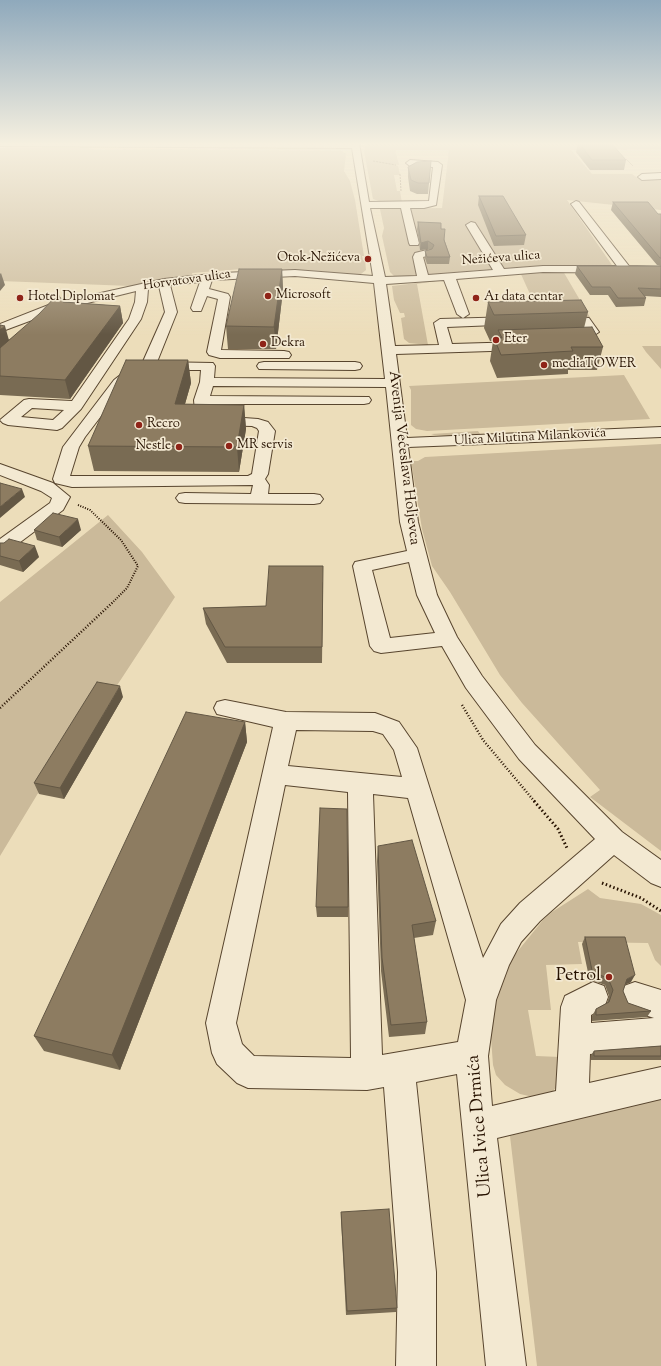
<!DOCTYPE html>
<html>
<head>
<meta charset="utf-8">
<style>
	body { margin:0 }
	canvas { display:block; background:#ecddba }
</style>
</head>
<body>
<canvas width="661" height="1366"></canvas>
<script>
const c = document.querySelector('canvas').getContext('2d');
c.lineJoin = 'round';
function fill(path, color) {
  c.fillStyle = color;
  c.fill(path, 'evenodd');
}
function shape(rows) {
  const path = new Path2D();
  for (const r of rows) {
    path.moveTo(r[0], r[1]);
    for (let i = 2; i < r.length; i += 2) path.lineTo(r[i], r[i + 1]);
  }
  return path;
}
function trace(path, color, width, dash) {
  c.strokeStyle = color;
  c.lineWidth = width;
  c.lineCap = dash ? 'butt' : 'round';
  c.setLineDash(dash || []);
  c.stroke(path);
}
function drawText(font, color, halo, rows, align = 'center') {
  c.font = font + ' "Sorts Mill Goudy",serif';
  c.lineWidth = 3.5;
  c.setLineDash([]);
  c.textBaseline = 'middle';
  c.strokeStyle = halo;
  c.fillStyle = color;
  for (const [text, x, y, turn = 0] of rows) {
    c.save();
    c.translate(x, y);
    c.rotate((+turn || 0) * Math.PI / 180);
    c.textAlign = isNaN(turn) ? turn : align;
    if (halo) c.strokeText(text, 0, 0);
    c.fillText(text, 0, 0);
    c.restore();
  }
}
const green = shape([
	[366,143,661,143,661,149,571,150,592,174,632,174,639,179,661,177,661,210,567,200,612,265,504,268,413,276,394,276,390,272,382,236,384,228,380,209,442,208,449,150,395,150,399,165,392,164,398,166,400,175,394,175,397,191,400,191,402,203,382,202,373,199,364,151],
	[0,148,89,148,98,150,165,149,342,151,346,154,344,171,350,181,355,200,364,256,362,256,363,260,365,260,366,270,361,274,350,275,319,271,242,269,192,273,193,276,131,286,0,281],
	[563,271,591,319,530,318,534,303,520,272],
	[442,280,417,284,428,345,409,343,404,339,401,318,405,317,404,313,400,313,394,300,392,286],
	[642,346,661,346,661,369,646,352],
	[624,375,650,419,427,431,416,429,411,425,411,390,409,386],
	[478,431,482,437,434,435,431,434],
	[661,444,661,851,590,797,600,790,522,703,500,675,450,592,432,566,422,529,411,461,418,461,425,457],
	[108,515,142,552,175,597,114,690,103,686,0,856,0,602],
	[588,889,600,898,641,904,661,915,661,966,655,960,648,943,578,942,582,964,546,965,551,1010,528,1010,536,1056,560,1057,559,1084,553,1091,545,1095,533,1097,520,1094,505,1085,496,1075,493,1065,490,1025,504,975,513,957,543,920,552,912],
	[661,1097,661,1366,537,1366,510,1136]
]);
const pathFar3 = shape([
	[623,159,626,159,633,166],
	[373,161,396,165],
	[400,174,401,191]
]);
const pathFar2 = shape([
	[78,505,90,510,121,540,138,566,127,588,111,604]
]);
const pathFar1 = shape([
	[462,705,483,740,535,802],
	[0,708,112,603]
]);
const path = shape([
	[534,801,558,829,567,848],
	[602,883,641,898,661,911]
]);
const minor = shape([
	[0,143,359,143,369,202,429,201,433,167,410,166,406,163,410,160,438,162,442,165,436,205,424,208,410,208,419,243,418,245,410,245,409,243,401,208,370,208,385,277,417,276,413,257,415,253,427,250,432,253,431,255,423,257,428,275,493,270,466,225,471,222,475,223,504,269,543,266,617,266,571,204,576,201,579,202,629,266,661,267,661,273,543,272,456,279,469,314,463,318,457,314,444,280,386,284,395,346,439,345,434,323,440,319,516,317,522,321,520,324,447,327,452,344,522,342,527,343,529,346,527,349,522,350,396,354,407,438,661,427,661,437,408,447,418,522,437,595,457,637,482,676,535,745,622,832,661,860,661,887,651,883,614,855,540,921,521,942,509,965,496,1000,488,1056,492,1106,556,1091,561,1007,565,996,593,982,604,986,608,997,604,1008,591,1015,591,1023,654,1018,624,1008,620,997,624,986,635,982,661,990,661,1049,590,1054,589,1083,661,1067,661,1099,497,1138,526,1366,486,1366,457,1074,416,1082,436,1272,436,1366,396,1366,398,1272,384,1087,367,1090,248,1088,237,1083,217,1064,212,1053,206,1023,273,727,217,714,214,708,217,702,225,700,286,712,375,713,399,722,417,748,483,958,501,924,520,903,595,839,519,759,466,688,442,646,381,653,374,651,370,646,353,566,355,562,407,551,400,522,386,387,213,386,210,396,369,397,371,400,369,403,364,404,209,404,209,412,216,416,258,419,268,422,275,431,268,474,265,479,269,485,268,494,314,494,320,495,323,499,320,503,314,504,185,503,179,502,176,498,179,494,185,493,251,494,253,485,72,487,55,483,53,479,63,447,114,380,128,369,133,368,138,369,140,372,124,386,85,437,79,447,70,476,248,476,252,474,259,431,257,428,252,426,213,425,200,419,195,412,194,400,200,382,201,370,148,370,143,369,141,366,165,312,159,286,148,289,147,302,141,319,81,409,62,428,57,430,8,425,3,423,0,420,24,400,29,399,72,401,129,319,135,302,136,291,59,310,0,332,0,324,51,304,164,279,221,273,295,270,373,276,352,148,0,146,0,143],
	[295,276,374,283,385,379,214,378,215,366,213,363,157,362,177,312,170,285,200,282,191,308,193,311,201,311,207,296,218,299,207,352,209,355,220,358,289,358,291,355,289,352,284,351,221,350,230,297,228,294,209,289,212,280,295,276],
	[32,408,64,410,53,420,21,417,32,408],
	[409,562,417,595,435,633,390,638,372,570,409,562],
	[296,730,373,731,383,734,394,750,402,777,288,766,296,730],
	[285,785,348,792,351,1058,254,1056,242,1044,236,1023,285,785],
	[373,794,408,798,466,1000,458,1042,382,1055,373,794],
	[661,173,661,179,642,180,638,177,642,174,661,173],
	[556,316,589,318,599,332,593,336,588,335,581,325,552,323,550,320,552,317,556,316],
	[264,362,355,362,360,363,362,366,360,369,355,370,259,369,257,366,259,363,264,362],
	[0,464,53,483,70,497,63,510,7,552,0,554,0,539,50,503,52,498,41,491,0,475,0,464]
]);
const wall = shape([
	[578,143,611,143,626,160,624,170,590,170,576,152],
	[431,161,428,194,417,194,410,191,408,177,408,167],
	[479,196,526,235,524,245,494,246,478,205],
	[613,202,658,214,661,214,661,266,657,265,611,210],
	[418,222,441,229,450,257,449,264,427,264,425,258,425,251,429,250,428,249,420,250,417,229],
	[577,266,661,266,661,297,645,296,646,298,644,306,616,307,608,295,590,295,575,274],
	[282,269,283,290,276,349,228,349,226,326],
	[63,302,120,306,123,323,70,399,0,395,0,325,9,340],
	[488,302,588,312,584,328,603,347,597,370,568,370,568,374,497,378,490,361,493,341,490,341,484,328],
	[188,360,191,383,185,404,244,405,246,429,239,472,94,471,88,446],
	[34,530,81,530,62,547,37,540],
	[0,543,39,557,23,572,0,565],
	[323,582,322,663,227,663,206,624,203,608,266,606],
	[123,697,64,799,39,794,34,783],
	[245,722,247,742,120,1070,44,1051,34,1036],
	[378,846,436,921,433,935,414,938,427,1022,425,1034,389,1037,381,971,377,861],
	[316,907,348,907,348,917,317,917],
	[585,937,631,982,625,985,623,991,628,1003,651,1011,647,1017,592,1021,592,1016,596,1009,607,1003,609,996,605,985,594,981,590,982,582,944],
	[661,1046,661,1060,591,1060,591,1055,594,1051],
	[341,1212,397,1308,396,1312,346,1315,341,1218]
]);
const shadedWall = shape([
	[428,241,428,249,420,250,421,243],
	[282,269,283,290,276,349,274,327],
	[1,273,5,285,0,291,0,274],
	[120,306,123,323,70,399,65,380],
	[5,326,10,344,0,354,0,330],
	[188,360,191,383,178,428,175,404],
	[244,405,246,429,239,472,237,447],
	[22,489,25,497,0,518,0,507],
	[78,519,81,530,62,547,59,537],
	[35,546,39,557,23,572,19,561],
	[120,686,123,697,64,799,60,788],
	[245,722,247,742,120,1070,112,1055],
	[597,974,594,981,590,982,593,975],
	[635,975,631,982,623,985,627,979]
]);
const building = shape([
	[579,143,611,143,626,160,592,160,579,143],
	[431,161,429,183,418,183,411,180,408,167,417,162,431,161],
	[479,196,503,196,526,235,496,236,479,196],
	[613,202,648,202,658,214,661,214,661,258,660,258,613,202],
	[418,222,441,223,441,229,445,229,444,240,450,257,427,257,425,251,432,249,434,245,428,241,421,243,418,222],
	[577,266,661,266,661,289,638,288,646,298,618,298,610,287,592,287,577,266],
	[239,269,282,269,274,327,226,326,239,269],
	[58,294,63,302,120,306,65,380,0,376,0,348,39,314,58,294],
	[581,300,588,312,494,315,488,302,581,300],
	[0,325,5,326,0,330,0,325],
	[592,327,603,347,571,347,573,351,501,355,494,338,502,338,498,330,592,327],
	[126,360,188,360,175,404,244,405,237,447,88,446,126,360],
	[0,483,22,489,0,507,0,483],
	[53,513,78,519,59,537,34,530,53,513],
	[9,539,35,546,19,561,0,556,0,543,4,543,9,539],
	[269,566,323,566,322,647,225,647,203,608,266,606,269,566],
	[97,682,120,686,60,788,34,783,97,682],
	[186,712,245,722,112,1055,34,1036,186,712],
	[320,808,347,809,348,907,316,907,320,808],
	[412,840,436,921,412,925,427,1022,391,1025,382,958,378,846,412,840],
	[585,937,625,937,635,975,627,979,623,991,628,1003,651,1011,596,1015,596,1009,609,1002,613,990,608,978,597,974,593,975,585,937],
	[661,1046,661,1056,594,1056,594,1051,661,1046],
	[389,1209,397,1308,347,1311,341,1212,389,1209]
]);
const markers = [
	[368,259,4,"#8f2418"],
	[268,296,4,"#8f2418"],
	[20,298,4,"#8f2418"],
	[476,298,4,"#8f2418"],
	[496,340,4,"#8f2418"],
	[263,344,4,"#8f2418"],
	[544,365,4,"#8f2418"],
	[139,425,4,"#8f2418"],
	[229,446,4,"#8f2418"],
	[179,447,4,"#8f2418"],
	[609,977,4,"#8f2418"]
];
const farPoinames = [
	["Otok-Nežićeva",360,259,"right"],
	["Microsoft",276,296],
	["Hotel Diplomat",28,298],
	["A1 data centar",484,298],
	["Eter",504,340],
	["Dekra",271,344],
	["mediaTOWER",552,365],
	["Recro",147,425],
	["MR servis",237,446],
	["Nestle",171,447,"right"]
];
const farStreetnames = [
	["Nežićeva ulica",501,259,-4],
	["Horvatova ulica",187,281,-8],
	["Ulica Milutina Milankovića",530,438,-3]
];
const streetNames = [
	["Avenija Većeslava Holjevca",403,458,83]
];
const nearPoinames = [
	["Petrol",601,977]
];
const nearStreetnames = [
	["Ulica Ivice Drmića",481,1126,-95]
];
fill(green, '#cbba9a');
trace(minor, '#58452e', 2);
trace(pathFar3, '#271200', 1, [0.5, 1]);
trace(pathFar2, '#271200', 2, [1, 1.5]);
trace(pathFar1, '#271200', 2.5, [1, 2]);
trace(path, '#271200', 3, [1.5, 2.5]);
fill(minor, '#f3e9d2');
fill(wall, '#796b53');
fill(shadedWall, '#635744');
fill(building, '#8d7c61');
trace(building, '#635744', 1);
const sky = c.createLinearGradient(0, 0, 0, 335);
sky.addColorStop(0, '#8fa9bc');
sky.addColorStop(0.43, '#f6f0e0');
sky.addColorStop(1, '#f6f0e000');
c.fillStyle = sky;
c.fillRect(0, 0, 661, 335);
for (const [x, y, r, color] of markers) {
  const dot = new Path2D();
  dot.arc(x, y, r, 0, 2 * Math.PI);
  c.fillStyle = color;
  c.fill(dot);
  trace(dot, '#f3e9d2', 1.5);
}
drawText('13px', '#271200', '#f3e9d2', farPoinames, 'left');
drawText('13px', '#271200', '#f3e9d2', farStreetnames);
drawText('15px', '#271200', '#f3e9d2', streetNames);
drawText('18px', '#271200', '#f3e9d2', nearPoinames, 'right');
drawText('18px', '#271200', '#f3e9d2', nearStreetnames);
</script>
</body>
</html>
